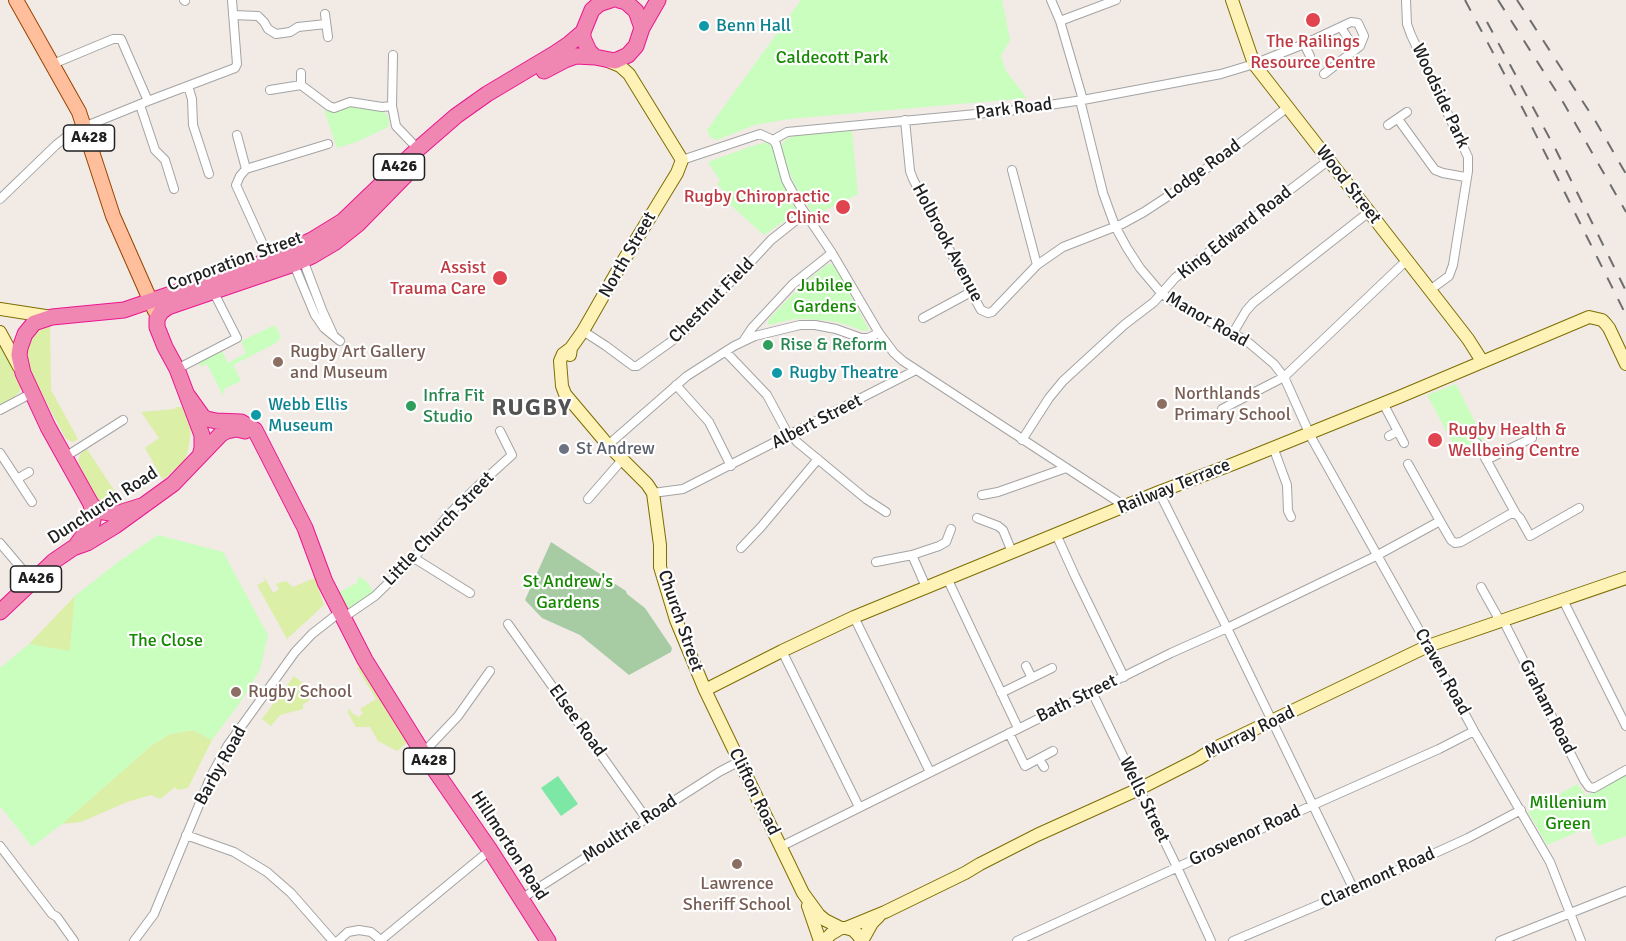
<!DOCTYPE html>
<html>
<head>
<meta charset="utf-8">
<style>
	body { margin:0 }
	canvas { display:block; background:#f1eae5 }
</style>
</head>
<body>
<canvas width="1626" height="941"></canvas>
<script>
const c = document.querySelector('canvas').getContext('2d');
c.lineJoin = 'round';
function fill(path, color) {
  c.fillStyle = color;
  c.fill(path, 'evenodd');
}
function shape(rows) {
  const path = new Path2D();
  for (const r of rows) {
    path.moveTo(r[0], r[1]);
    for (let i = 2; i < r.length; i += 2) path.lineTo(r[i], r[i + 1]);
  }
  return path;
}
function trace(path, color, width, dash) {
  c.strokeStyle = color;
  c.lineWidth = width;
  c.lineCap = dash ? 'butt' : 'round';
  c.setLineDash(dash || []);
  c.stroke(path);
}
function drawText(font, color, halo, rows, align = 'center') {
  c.font = font + ' Signika,sans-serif';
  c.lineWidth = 4.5;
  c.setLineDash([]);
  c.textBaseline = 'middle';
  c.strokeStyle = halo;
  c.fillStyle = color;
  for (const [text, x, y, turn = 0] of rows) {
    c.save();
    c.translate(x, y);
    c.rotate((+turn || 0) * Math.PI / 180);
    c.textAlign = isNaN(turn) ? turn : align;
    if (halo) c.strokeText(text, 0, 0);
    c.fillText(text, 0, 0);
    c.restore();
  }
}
const grass = shape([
	[50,323,51,390,78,439,73,442,66,439,26,364,28,341,35,330],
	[0,340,18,378,21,386,20,391,13,398,0,405],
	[176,407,182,407,191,430,188,451,185,460,163,480,145,448,159,438,141,412,175,409],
	[87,449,125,507,113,508,100,503,84,475,78,461,81,453],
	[264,576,273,593,279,589,276,584,278,583,286,581,293,587,315,578,324,605,287,639,257,585,265,581],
	[75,596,70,652,29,644],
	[361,665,408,742,397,751,378,741,370,727,356,727,348,713,349,708,352,713,359,717,363,713,360,709,376,699,357,668],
	[294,676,304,684,310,692,309,701,303,704,303,709,280,715,271,726,262,719],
	[193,730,212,740,188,788,178,790,175,787,160,799,151,795,127,802,81,822,62,824,152,745,170,734]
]);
const cemetery = shape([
	[551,542,626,591,627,594,645,608,672,648,671,652,629,675,580,635,542,618,525,600]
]);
const park = shape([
	[801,0,1002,0,1010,40,1001,56,1006,71,1027,98,789,119,755,125,717,140,710,137,707,130],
	[352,106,382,111,387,115,389,120,388,127,359,141,337,148,324,110,338,111],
	[852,131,858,194,814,216,796,187,783,159,781,150,783,142,788,138,799,135],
	[768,142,773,149,787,189,799,211,764,235,726,201,729,196,717,184,720,181,708,162,749,147],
	[828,264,834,265,869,330,864,331,844,324,830,321,806,319,794,319,769,325,768,324,768,321,770,318,803,284],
	[275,325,281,337,276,343,233,365,241,381,224,389,223,396,207,364,201,367,198,360,220,348,228,363,246,353,241,341],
	[1456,384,1484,440,1457,451,1427,395],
	[158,535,223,552,268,635,260,670,239,704,212,740,193,730,170,734,152,745,62,824,32,847,0,806,0,668,29,644,70,651,75,596,118,562],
	[359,576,367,582,374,593,353,607,346,608,337,593,357,583],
	[1626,775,1626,836,1598,846,1589,827,1547,845,1528,812,1577,784,1586,796]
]);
const pitch = shape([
	[558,776,578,804,561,816,541,788]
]);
const street = shape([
	[184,0,185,1],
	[1051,0,1060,21,1083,100],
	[1406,0,1407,24,1411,35,1468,157,1468,171,1453,265,1449,276,1430,290],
	[325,14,328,37],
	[233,15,258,16,264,22,268,29,276,34,290,32,298,27,326,24],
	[1060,21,1116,0],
	[1341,27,1355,50],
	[1304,44,1310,56],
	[393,55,392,106,396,126,418,149],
	[53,64,113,39,121,39,148,101],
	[301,73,301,85],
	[188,86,192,99,193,125,209,174],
	[270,90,301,85,329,106,334,108,350,102,382,107,392,106],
	[1080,100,1103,193,1115,226,1127,248,1140,268,1162,294,1190,312,1233,333,1249,343,1274,364,1284,377,1311,437,1428,646,1474,731,1550,862,1581,941],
	[140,105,155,150,165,160,174,189],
	[1398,119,1435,170,1443,173,1465,177],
	[905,120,910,171,913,179,971,292,981,310,988,313,992,312,1037,265,1063,247,1122,224,1144,212,1179,189,1288,107],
	[1388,125,1407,112],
	[237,135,246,169,240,176,236,185,270,260],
	[773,140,787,132,1008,111,1083,100,1221,74,1254,64,1304,44,1351,22,1358,23,1364,36,1360,46,1324,74],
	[682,160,760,134,773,140,776,144,786,180,799,204,832,253,879,333,894,353,903,361,1117,501,1121,508],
	[246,169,328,144],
	[1012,170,1037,265],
	[0,199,56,145,74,131,148,101,235,68,237,64,232,0],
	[302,257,322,310,333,334],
	[292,260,315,315,324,328,340,341],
	[923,318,971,292],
	[583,331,606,346,633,366,637,366,683,333,703,309,746,267,771,240,805,213],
	[1233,333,1246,311,1253,303,1369,212],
	[744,340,752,328,793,284,832,253],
	[726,352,767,395,789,436],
	[177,369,237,338,213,291],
	[676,385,709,422,731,466],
	[1383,403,1404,443],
	[1222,409,1284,377,1407,260],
	[0,410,32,393],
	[792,435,797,442,866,499,886,512],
	[1389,436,1398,431],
	[1022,440,1049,398,1063,381,1124,325,1154,302,1175,278,1329,160],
	[1477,443,1516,514],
	[608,445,687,376,734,346,755,336,800,325,815,325,836,329,861,338,868,338,879,333],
	[1273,447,1287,485,1288,511,1291,517],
	[0,453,32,502],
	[65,457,123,420],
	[1486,460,1532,438],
	[1408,464,1440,521],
	[17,479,29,472],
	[1159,492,1227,628,1354,890],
	[653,493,683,489,916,370],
	[982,495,998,492,1066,468],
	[588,499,622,460],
	[977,518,998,526,1003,530,1012,552],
	[1056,534,1075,576,1124,677],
	[0,543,33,582],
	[741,548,761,527,818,459],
	[912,555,939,546,946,542,951,529],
	[414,558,470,593],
	[876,562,912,555,926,587],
	[947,578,1018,728],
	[1481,587,1500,621],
	[1563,600,1626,726],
	[854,617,930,772],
	[343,618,375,596,414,558,449,514,481,483,512,455,500,431],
	[1503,620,1584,780,1589,787,1594,788,1626,770],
	[508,624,646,818],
	[782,651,859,807],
	[1026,666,1032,678],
	[1092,692,1177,867,1211,941],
	[1001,693,1052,668],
	[1009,733,1025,766,1053,751],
	[423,753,458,716,490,671],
	[1039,759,1044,767],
	[186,835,234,852,267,872,291,893,333,941],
	[0,846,52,914,57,917,74,941],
	[780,847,1171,653,1227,628,1376,556,1440,521,1451,540,1455,543,1461,542,1510,514,1516,514,1520,518,1530,536,1579,508],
	[521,899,719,772,740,761],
	[381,940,490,850],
	[134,941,154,914,211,776,228,745,295,652,312,634,340,612],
	[338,941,348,932,359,930,371,932,382,941],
	[1017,941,1313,805,1439,749,1474,731],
	[1233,941,1354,890,1468,838,1521,810],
	[1500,941,1626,891]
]);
const secondary = shape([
	[1232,0,1254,64,1430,290,1468,339,1482,361],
	[0,309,52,317],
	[0,332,19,367],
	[571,348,563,354,560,361,562,386,565,394,608,445,647,484,653,493,660,545,660,567,676,620,705,690,803,893,819,915,825,920,841,928],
	[570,355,571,348,583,331,622,263,677,173,682,160,629,74,620,66,608,61],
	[705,690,782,651,854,617,1159,492,1233,464,1399,397,1589,317,1602,320,1605,323,1609,328,1626,364],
	[808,906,820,941],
	[846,928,885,912,965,873,980,864,1037,835,1139,789,1198,759,1215,748,1428,646,1626,578],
	[824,941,831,934,841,928,846,928,853,930,858,935,862,941,872,923,879,916]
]);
const primary = shape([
	[16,0,79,112,113,216,155,311]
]);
const highway = shape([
	[611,0,599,4,592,10,583,32,583,38,589,51,595,57,615,61,628,55,636,46,642,28,636,11,626,2,619,0],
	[642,28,658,0],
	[544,71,565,60,576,56,595,57],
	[188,396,203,417,207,419,216,421,241,422,255,430,305,528,325,582,365,660,423,753,490,850,548,941],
	[200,456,202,448,202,435,177,369,165,347,157,327,157,319,161,312,168,307,294,264,312,256,334,243,358,224,406,175],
	[141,506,116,514,98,511,91,504,48,427,23,373,19,355,20,348,25,334,34,323,52,317,124,310,270,260,312,240,343,221,418,149,456,116,487,94,554,54,569,44,583,32],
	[77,544,92,524,93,520,91,504],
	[0,612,54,561,73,548,87,543,115,526,173,484,221,434,227,431,237,429,245,431]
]);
const rail = shape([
	[1465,0,1524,111,1626,315],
	[1498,0,1563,102,1626,212],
	[1517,0,1596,122,1626,174],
	[1487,22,1556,150,1626,291]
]);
const markers = [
	[1313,20,8,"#e0444e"],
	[704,26,6,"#0f9aa8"],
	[843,207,8,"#e0444e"],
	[500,278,8,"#e0444e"],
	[768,345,6,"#2e9e5b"],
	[278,362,6,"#8d6e63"],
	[777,373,6,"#0f9aa8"],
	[1162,404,6,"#8d6e63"],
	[411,406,6,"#2e9e5b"],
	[256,415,6,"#0f9aa8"],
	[1435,440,8,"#e0444e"],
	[564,449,6,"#6b7280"],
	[236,692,6,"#8d6e63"],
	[737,864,6,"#8d6e63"]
];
const shields = [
	[89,138,51],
	[399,167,51],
	[36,579,51],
	[429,761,51]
];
const shieldNames = [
	["A428",89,138],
	["A426",399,167],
	["A426",36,579],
	["A428",429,761]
];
const cultureNames = [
	["Benn Hall",716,26],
	["Rugby Theatre",789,373],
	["Webb Ellis",268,405],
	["Museum",268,426]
];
const healthNames = [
	["The Railings",1313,42,"center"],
	["Resource Centre",1313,63,"center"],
	["Rugby Chiropractic",830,197],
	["Clinic",830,218],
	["Assist",486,268],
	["Trauma Care",486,289],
	["Rugby Health &",1448,430,"left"],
	["Wellbeing Centre",1448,451,"left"]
];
const parkNames = [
	["Caldecott Park",832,58],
	["Jubilee",825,286],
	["Gardens",825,307],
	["St Andrew's",568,582],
	["Gardens",568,603],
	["The Close",166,641],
	["Millenium",1568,803],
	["Green",1568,824]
];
const streetNames = [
	["Woodside Park",1440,96,65],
	["Park Road",1014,109,-7],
	["Lodge Road",1203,170,-36],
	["Wood Street",1348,185,52],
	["King Edward Road",1235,233,-38],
	["Holbrook Avenue",947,243,62],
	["North Street",628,255,-60],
	["Corporation Street",235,262,-20],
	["Chestnut Field",712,301,-45],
	["Manor Road",1207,320,30],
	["Albert Street",817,422,-27],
	["Railway Terrace",1174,487,-22],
	["Dunchurch Road",103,506,-33],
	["Little Church Street",439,529,-46],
	["Church Street",680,621,71],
	["Craven Road",1442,672,61],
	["Bath Street",1077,699,-26],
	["Graham Road",1547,707,63],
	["Elsee Road",577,721,54],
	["Murray Road",1250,733,-26],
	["Barby Road",221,766,-61],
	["Clifton Road",754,792,64],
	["Wells Street",1144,800,64],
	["Moultrie Road",630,829,-33],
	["Grosvenor Road",1245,836,-25],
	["Hillmorton Road",509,846,57],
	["Claremont Road",1378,878,-24]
];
const leisureNames = [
	["Rise & Reform",780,345],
	["Infra Fit",423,396],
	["Studio",423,417]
];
const educationNames = [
	["Rugby Art Gallery",290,352],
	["and Museum",290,373],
	["Northlands",1174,394],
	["Primary School",1174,415],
	["Rugby School",248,692],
	["Lawrence",737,884,"center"],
	["Sheriff School",737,905,"center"]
];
const worshipNames = [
	["St Andrew",576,449]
];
const districtNames = [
	["RUGBY",532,409]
];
fill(grass, '#dbefa7');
fill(cemetery, '#a7cca4');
fill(park, '#c9febf');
fill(pitch, '#7de7a5');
trace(street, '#a4a4a4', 10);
trace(secondary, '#7d6e00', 14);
trace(primary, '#9b4400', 16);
trace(highway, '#ea1790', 17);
trace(street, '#fff', 8);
trace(secondary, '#fff2b6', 12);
trace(primary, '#ffbe9c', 14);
trace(highway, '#ef87b2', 15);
trace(rail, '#6e6e6e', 2, [12, 12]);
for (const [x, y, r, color] of markers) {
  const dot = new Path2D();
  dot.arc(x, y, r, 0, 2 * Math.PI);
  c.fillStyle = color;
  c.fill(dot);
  trace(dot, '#fff', 2);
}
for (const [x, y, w] of shields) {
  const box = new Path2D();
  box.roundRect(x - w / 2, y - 13, w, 26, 4.5);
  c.fillStyle = '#fff';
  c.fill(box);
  trace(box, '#202020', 1.5);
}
drawText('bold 16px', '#202020', null, shieldNames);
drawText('18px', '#0d838f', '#fff', cultureNames, 'left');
drawText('18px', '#be3a42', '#fff', healthNames, 'right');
drawText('18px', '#168902', '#fff', parkNames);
drawText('18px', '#202020', '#fff', streetNames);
drawText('18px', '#27864d', '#fff', leisureNames, 'left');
drawText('18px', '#785e54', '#fff', educationNames, 'left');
drawText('18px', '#5b616d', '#fff', worshipNames, 'left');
c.letterSpacing = '1.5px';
drawText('bold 24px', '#535353', '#fff', districtNames);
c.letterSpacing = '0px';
</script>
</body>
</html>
